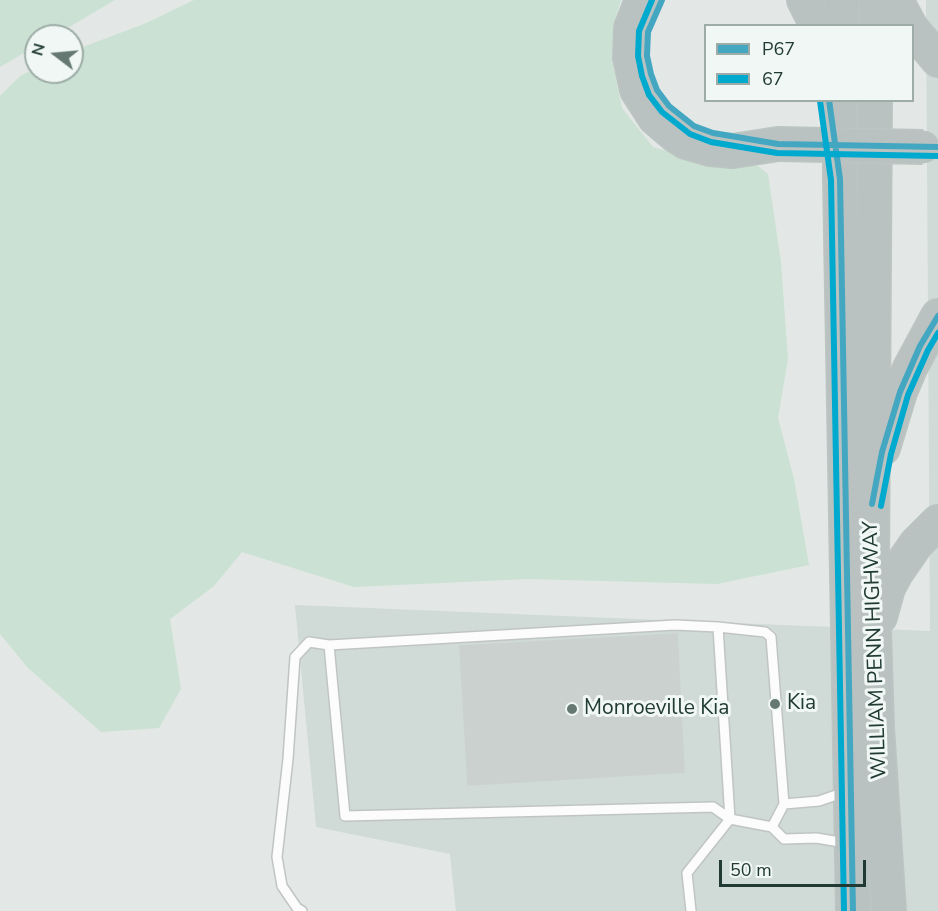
<!DOCTYPE html>
<html>
<head>
<meta charset="utf-8">
<style>
	body { margin:0 }
	#map { position:relative; width:938px; height:911px; overflow:hidden; background:#e3e8e6; font-family:"Nunito Sans",sans-serif }
	canvas { display:block }
	.legend { position:absolute; left:704px; top:24px; width:210px; height:78px; box-sizing:border-box; background:#f0f7f4; border:2px solid #9daca7; margin:0; padding:8px 10px; list-style:none; font-size:18px; color:#213b34 }
	.legend li { display:flex; align-items:center; gap:12px; height:30px }
	.legend b { width:30px; border:2px solid #9daca7 }
	.north { position:absolute; left:24px; top:24px; width:60px; height:60px; box-sizing:border-box; background:#f0f7f4; border:2px solid #9daca7; border-radius:50%; rotate:286deg; font-size:16px; font-weight:700; line-height:24px; text-align:center; color:#213b34 }
	.north::after { content:''; display:block; margin:auto; width:21px; height:27px; background:#657872; clip-path:polygon(50% 0,100% 100%,50% 72%,0 100%) }
	.scale { position:absolute; left:719px; top:860px; width:147px; height:27px; box-sizing:border-box; border:3px solid #213b34; border-top:0; padding-left:8px; font-size:18px; line-height:21px; white-space:nowrap; color:#213b34; -webkit-text-stroke:4px #f0f7f4; paint-order:stroke }
</style>
</head>
<body>
<div id="map">
<canvas width="938" height="911"></canvas>
<ul class="legend">
<li><b style="height:8px;background:#44a7c1"></b>P67</li>
<li><b style="height:8px;background:#00a9ce"></b>67</li>
</ul>
<div class="north">N</div>
<div class="scale">50 m</div>
</div>
<script>
const c = document.querySelector('canvas').getContext('2d');
c.lineJoin = 'round';
function fill(path, color) {
  c.fillStyle = color;
  c.fill(path, 'evenodd');
}
function shape(rows) {
  const path = new Path2D();
  for (const r of rows) {
    path.moveTo(r[0], r[1]);
    for (let i = 2; i < r.length; i += 2) path.lineTo(r[i], r[i + 1]);
  }
  return path;
}
function trace(path, color, width, dash) {
  c.strokeStyle = color;
  c.lineWidth = width;
  c.lineCap = dash ? 'butt' : 'round';
  c.setLineDash(dash || []);
  c.stroke(path);
}
function drawText(font, color, halo, rows, align = 'center') {
  c.font = font + ' "Nunito Sans",sans-serif';
  c.lineWidth = 6;
  c.setLineDash([]);
  c.textBaseline = 'middle';
  c.strokeStyle = halo;
  c.fillStyle = color;
  for (const [text, x, y, turn = 0] of rows) {
    c.save();
    c.translate(x, y);
    c.rotate((+turn || 0) * Math.PI / 180);
    c.textAlign = isNaN(turn) ? turn : align;
    if (halo) c.strokeText(text, 0, 0);
    c.fillText(text, 0, 0);
    c.restore();
  }
}
const built = shape([
	[926,0,938,0,938,911,456,911,450,854,316,827,295,605,930,631]
]);
const green = shape([
	[0,0,115,0,54,36,36,36,36,46,0,67],
	[194,0,621,0,615,20,612,61,622,108,653,147,699,160,758,166,768,174,781,262,788,359,778,418,794,479,809,565,717,584,527,579,354,587,242,552,214,586,170,619,181,689,159,728,101,732,28,668,0,634,0,96,20,76,36,68,36,72,72,72,72,51,144,24]
]);
const building = shape([
	[677,634,684,772,468,785,460,646,677,634]
]);
const lane = shape([
	[718,627,765,632,771,637,784,804],
	[329,645,675,625,718,627,730,819,687,873,691,911],
	[772,827,784,804,819,801,845,792],
	[302,911,297,908,282,886,277,857,288,759,295,657,309,642,329,645,345,816,713,807,730,819,772,827,784,839,816,838,846,843]
]);
const highway = shape([
	[642,0,631,28,630,58,637,90,655,118,675,135,686,142,710,149,733,151,778,144],
	[804,0,817,26],
	[896,0,910,26],
	[841,26,842,0],
	[876,26,876,0],
	[912,29,938,60],
	[840,100,840,179,853,911],
	[875,100,872,568,877,728,889,911],
	[883,448,900,392,910,368,938,316],
	[880,617,888,588,896,573,916,544,938,522]
]);
const highwayBridge = shape([
	[778,144,923,147]
]);
const bus1 = shape([
	[662,0,648,32,647,56,651,74,657,90,669,106,694,126,713,133,778,144,938,147],
	[829,100,840,179,853,911],
	[872,504,882,452,900,392,920,346,938,316]
]);
const bus2 = shape([
	[652,0,639,31,638,56,642,76,649,95,662,112,690,134,711,142,777,153,938,156],
	[820,101,831,180,844,911],
	[881,506,891,454,908,395,928,350,938,333]
]);
const markers = [
	[775,704,6,"#657872"],
	[572,709,6,"#657872"]
];
const streetNames = [
	["WILLIAM PENN HIGHWAY",876,650,-92]
];
const poiNames = [
	["Kia",787,704],
	["Monroeville Kia",584,709]
];
fill(built, '#d0dad6');
fill(green, '#cbe1d3');
fill(building, '#cbd1cf');
trace(building, '#cbd1cf', 1.5);
trace(lane, '#c0c5c3', 12);
trace(highway, '#bcc5c2', 36);
trace(lane, '#fbfcfb', 9);
trace(highway, '#b9c2c0', 33);
trace(highwayBridge, '#bcc5c2', 36, []);
trace(highwayBridge, '#b9c2c0', 33);
trace(bus1, '#44a7c1', 6);
trace(bus2, '#00a9ce', 6);
for (const [x, y, r, color] of markers) {
  const dot = new Path2D();
  dot.arc(x, y, r, 0, 2 * Math.PI);
  c.fillStyle = color;
  c.fill(dot);
  trace(dot, '#f0f7f4', 2);
}
drawText('21px', '#213b34', '#f0f7f4', streetNames);
drawText('21px', '#213b34', '#f0f7f4', poiNames, 'left');
</script>
</body>
</html>
